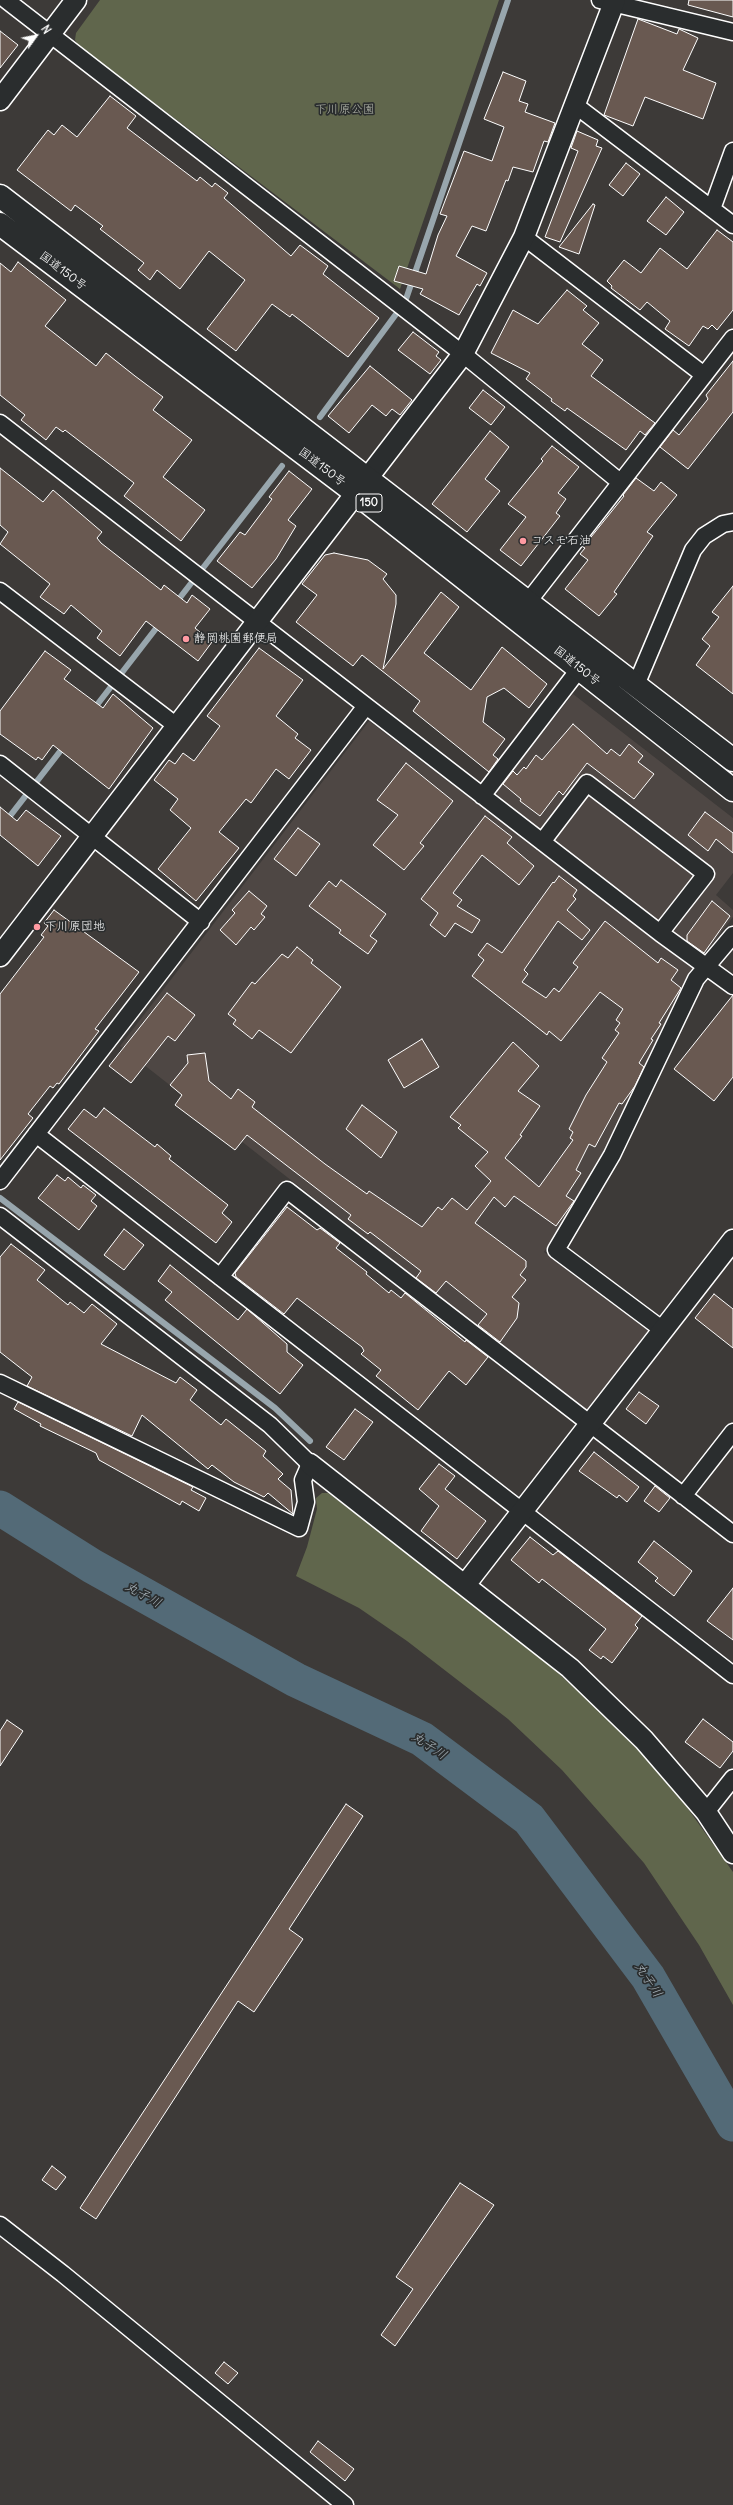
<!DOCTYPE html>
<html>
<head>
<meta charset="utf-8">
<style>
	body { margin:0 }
	#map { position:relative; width:733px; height:2505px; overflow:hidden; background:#3d3a38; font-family:Delius,sans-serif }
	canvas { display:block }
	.north { position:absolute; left:16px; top:16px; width:40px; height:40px; -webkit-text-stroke:3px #2a2d2e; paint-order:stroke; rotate:57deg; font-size:11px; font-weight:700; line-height:16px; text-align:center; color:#fff }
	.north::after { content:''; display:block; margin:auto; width:14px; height:18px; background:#fff; clip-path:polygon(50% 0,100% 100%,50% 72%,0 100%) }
</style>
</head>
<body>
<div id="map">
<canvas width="733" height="2505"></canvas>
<div class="north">N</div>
</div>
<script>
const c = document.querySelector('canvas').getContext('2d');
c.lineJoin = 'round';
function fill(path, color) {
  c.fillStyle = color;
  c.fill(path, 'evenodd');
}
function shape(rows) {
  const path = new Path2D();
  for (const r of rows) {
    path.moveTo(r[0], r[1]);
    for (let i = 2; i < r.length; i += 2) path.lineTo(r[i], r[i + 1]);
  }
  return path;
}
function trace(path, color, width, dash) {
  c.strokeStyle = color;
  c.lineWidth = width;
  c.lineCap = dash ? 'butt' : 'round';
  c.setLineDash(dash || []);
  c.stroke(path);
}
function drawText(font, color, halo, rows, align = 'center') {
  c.font = font + ' Delius,"Klee One",sans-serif';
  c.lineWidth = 3.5;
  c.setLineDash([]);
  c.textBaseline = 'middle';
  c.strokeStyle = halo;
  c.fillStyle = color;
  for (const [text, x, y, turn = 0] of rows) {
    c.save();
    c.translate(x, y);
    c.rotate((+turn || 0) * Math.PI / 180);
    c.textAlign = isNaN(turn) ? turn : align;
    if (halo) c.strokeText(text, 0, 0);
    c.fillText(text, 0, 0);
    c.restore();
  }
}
const built = shape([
	[573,694,733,818,733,873,716,895,733,910,733,917,702,957,498,799,497,791],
	[369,721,693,969,687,979,597,1165,544,1252,652,1333,589,1414,120,1046]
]);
const green = shape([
	[100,0,499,0,400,289,79,46,75,40,76,33],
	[322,1493,328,1493,366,1521,535,1652,592,1704,641,1753,686,1806,733,1872,733,2005,699,1945,644,1863,562,1770,508,1719,407,1641,359,1608,296,1576,307,1547,317,1509,316,1498]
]);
const stream = shape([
	[320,417,405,302,508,0],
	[175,604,282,466],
	[93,710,161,622],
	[0,829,65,745],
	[0,1198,275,1408,310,1441]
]);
const river = shape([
	[0,1508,92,1566,296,1680,422,1739,529,1819,648,1977,733,2124]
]);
const building = shape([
	[689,0,733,0,733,17,688,5,689,0],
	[638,19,677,34,679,29,698,38,683,70,716,83,703,119,645,97,633,126,604,115,638,19],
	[0,31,18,45,0,68,0,31],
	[503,72,526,81,519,101,528,104,525,112,555,123,548,142,544,141,533,172,513,167,508,181,506,180,486,231,472,226,456,256,487,273,480,286,477,284,459,315,420,294,423,289,394,281,399,266,426,274,438,235,447,216,440,214,464,151,492,161,504,127,484,119,503,72],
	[110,96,136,116,127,128,197,181,200,177,212,187,215,183,228,193,224,198,291,256,300,245,328,266,323,274,379,318,348,357,292,314,290,317,272,304,236,351,207,329,245,280,209,251,180,289,157,270,150,280,138,270,144,263,100,229,103,226,75,205,71,211,17,170,48,130,54,135,62,125,77,137,110,96],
	[577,131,598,140,596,146,602,148,560,242,545,237,578,151,571,148,577,131],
	[626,163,640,174,623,196,609,185,626,163],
	[666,197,684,212,666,235,647,221,666,197],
	[593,204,595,205,579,254,559,247,593,204],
	[717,230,733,242,733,310,717,330,712,325,708,329,703,326,689,346,665,329,670,321,647,302,640,310,611,288,612,286,607,281,624,260,641,273,660,248,687,269,717,230],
	[18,262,66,300,45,326,96,366,106,353,135,376,163,397,153,410,192,440,163,477,205,510,181,541,124,496,134,483,65,430,63,432,56,427,46,440,21,420,25,415,0,395,0,263,11,272,18,262],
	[567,290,587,306,583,310,599,323,582,344,603,360,591,376,655,423,645,435,640,431,626,450,567,408,565,411,551,401,552,399,526,379,530,373,491,353,513,310,538,324,567,290],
	[413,332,439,352,436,356,441,360,430,374,398,350,413,332],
	[733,361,733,412,688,469,660,447,673,430,679,435,708,399,706,395,733,361],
	[370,366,412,400,400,415,392,409,386,416,372,405,349,433,328,416,370,366],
	[483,390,505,407,491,425,469,408,483,390],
	[490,431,509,447,485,479,500,491,467,532,432,504,490,431],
	[552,446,579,467,558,493,566,499,556,513,560,516,521,566,500,550,526,517,508,504,543,461,541,459,552,446],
	[0,468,43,502,53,490,102,532,97,538,101,543,161,590,164,585,187,603,192,595,210,609,195,628,212,642,198,661,146,621,120,656,97,638,102,631,71,605,64,614,40,597,50,584,0,544,8,532,0,525,0,468],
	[289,471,312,489,288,520,296,526,276,559,252,588,217,561,240,532,245,535,272,499,269,497,289,471],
	[636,478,654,491,661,482,677,495,647,532,653,536,614,592,617,594,599,616,565,589,588,560,580,554,585,548,583,547,624,496,623,495,636,478],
	[334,553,368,560,387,574,383,579,396,595,396,604,383,669,441,592,459,607,424,653,471,690,502,647,547,684,529,708,504,688,487,697,483,722,505,739,493,755,498,759,489,772,413,711,420,701,362,655,353,666,296,622,317,595,302,584,325,555,334,553],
	[733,586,733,694,696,665,710,646,702,639,719,617,712,612,733,586],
	[259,648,303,680,276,716,298,734,295,738,311,750,289,779,276,769,251,803,246,799,219,832,239,848,196,901,158,869,191,828,170,810,178,799,154,780,169,760,175,764,183,753,194,761,220,726,207,716,259,648],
	[45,651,71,670,64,679,103,708,113,694,153,728,109,789,53,745,42,760,38,757,36,760,0,734,0,711,45,651],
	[573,724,607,754,611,749,620,756,629,744,643,756,638,762,654,774,634,799,587,763,563,795,559,791,540,816,520,801,521,799,503,784,513,771,517,775,524,767,526,769,536,755,542,760,573,724],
	[406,763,453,801,420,843,424,846,404,870,373,845,398,815,377,800,406,763],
	[0,807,17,821,26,810,61,836,38,866,0,835,0,807],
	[705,812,733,833,733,853,716,839,708,851,688,835,705,812],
	[485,816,512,837,507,843,534,866,519,885,482,855,453,893,462,900,457,906,480,920,472,933,455,923,445,937,430,925,438,913,421,899,485,816],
	[298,828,320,844,296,876,274,859,298,828],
	[559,876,577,890,573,896,576,899,567,910,590,930,582,940,558,921,524,970,528,974,522,982,546,998,554,988,559,992,578,967,573,963,605,921,658,963,661,958,678,970,671,980,681,988,659,1023,661,1024,651,1039,653,1040,639,1063,644,1067,635,1086,622,1104,619,1103,595,1147,589,1144,576,1170,581,1173,566,1196,574,1201,556,1226,514,1196,505,1207,494,1197,475,1223,526,1261,526,1267,520,1275,526,1280,512,1297,519,1303,517,1318,500,1342,478,1325,487,1314,446,1281,436,1293,416,1278,421,1271,370,1232,368,1234,348,1219,351,1215,247,1135,235,1150,175,1105,182,1095,170,1085,188,1063,187,1055,205,1053,209,1081,231,1099,238,1089,255,1102,252,1107,325,1164,367,1194,369,1191,422,1227,438,1207,442,1210,452,1198,467,1210,491,1181,475,1166,488,1152,458,1128,461,1125,450,1117,513,1042,539,1066,518,1091,540,1106,520,1135,522,1136,505,1158,539,1187,573,1140,570,1138,573,1132,569,1129,586,1095,607,1062,602,1058,619,1033,615,1030,620,1023,616,1020,623,1009,600,992,561,1041,549,1031,547,1035,472,976,484,960,478,955,487,943,502,953,553,882,554,883,559,876],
	[341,880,386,914,370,936,377,941,368,954,339,933,341,930,309,906,329,881,336,887,341,880],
	[249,891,267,906,261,914,265,917,254,930,251,927,236,945,220,930,235,913,232,910,249,891],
	[712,901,730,916,704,953,687,941,687,935,712,901],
	[54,910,139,972,95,1029,99,1031,59,1084,57,1083,53,1088,50,1086,28,1114,33,1118,0,1160,0,994,44,937,41,935,48,926,44,923,54,910],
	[297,947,313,960,311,963,341,987,291,1053,259,1030,252,1039,233,1024,236,1020,228,1014,252,982,255,984,282,954,288,958,297,947],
	[167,993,195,1015,175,1041,168,1036,131,1083,109,1066,167,993],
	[733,995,733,1077,714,1101,674,1069,733,995],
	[422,1039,439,1067,404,1088,388,1060,422,1039],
	[362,1105,397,1132,381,1158,346,1129,362,1105],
	[104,1108,155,1147,157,1144,171,1156,169,1159,228,1205,222,1213,232,1222,216,1243,68,1129,84,1109,96,1118,104,1108],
	[57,1175,65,1181,68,1177,81,1188,83,1185,96,1195,91,1201,97,1206,79,1230,38,1198,57,1175],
	[287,1207,317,1230,320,1228,340,1243,336,1248,367,1272,366,1274,389,1293,391,1290,401,1298,405,1293,465,1342,466,1340,488,1357,466,1385,449,1371,418,1410,376,1376,381,1370,361,1354,364,1351,362,1347,297,1298,284,1314,236,1277,235,1273,287,1207],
	[124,1229,144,1245,124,1270,104,1255,124,1229],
	[11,1244,45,1270,37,1280,68,1305,70,1302,84,1313,92,1304,117,1324,101,1344,176,1383,180,1377,197,1390,190,1400,221,1425,226,1419,266,1451,263,1456,283,1474,278,1479,291,1490,293,1514,268,1493,264,1497,234,1482,212,1465,208,1469,142,1415,132,1436,27,1386,32,1377,0,1352,0,1257,11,1244],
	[170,1265,238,1320,247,1309,287,1344,287,1352,303,1365,280,1394,165,1300,172,1292,158,1281,170,1265],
	[714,1294,733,1309,733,1348,695,1318,714,1294],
	[639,1392,659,1406,646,1424,626,1409,639,1392],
	[18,1402,193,1487,191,1490,206,1498,199,1511,182,1501,180,1505,99,1460,96,1453,40,1426,41,1424,14,1409,18,1402],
	[355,1409,373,1422,344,1460,326,1447,355,1409],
	[594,1452,639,1487,627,1502,619,1495,617,1498,579,1471,594,1452],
	[439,1464,455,1476,445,1489,486,1521,457,1559,421,1531,439,1506,419,1489,439,1464],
	[655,1486,670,1498,659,1512,644,1501,655,1486],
	[530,1537,553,1555,558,1551,642,1616,635,1625,638,1628,612,1663,603,1656,601,1659,589,1650,606,1629,542,1579,539,1583,511,1560,530,1537],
	[654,1541,692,1571,674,1596,655,1581,658,1578,638,1562,654,1541],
	[733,1588,733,1640,707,1621,733,1588],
	[703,1719,733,1742,733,1751,720,1768,685,1742,703,1719],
	[7,1720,23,1731,0,1766,0,1731,7,1720],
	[346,1804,363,1816,289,1929,303,1939,254,2012,238,2001,96,2219,80,2208,346,1804],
	[52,2166,66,2177,56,2190,42,2180,52,2166],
	[460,2183,494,2205,395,2346,381,2335,413,2289,396,2277,460,2183],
	[224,2362,238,2373,228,2384,215,2373,224,2362],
	[318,2441,354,2469,345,2481,310,2452,318,2441]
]);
const minor = shape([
	[6,0,463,354,620,482],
	[600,0,733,32],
	[575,105,733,225],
	[712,209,733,151],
	[524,237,704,375],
	[0,423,660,933,733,986],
	[0,591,178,727],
	[527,603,733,338],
	[636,685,693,550,704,536,723,524,733,522],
	[0,764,201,922],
	[482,796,580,668],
	[542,842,587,783,706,874,660,933],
	[36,1134,733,1675],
	[0,1181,366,706],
	[0,1216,270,1425,310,1464,303,1480,306,1502,299,1528,0,1383],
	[220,1277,287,1190,733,1534],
	[663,1330,556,1250,612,1155,696,979,733,935],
	[683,1496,733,1432],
	[706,1812,733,1778],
	[0,2225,63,2274,345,2505]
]);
const tertiary = shape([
	[0,100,76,0],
	[0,956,463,354,524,237,615,0],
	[310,1464,570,1668,644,1740,706,1812,733,1853],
	[465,1585,733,1240]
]);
const trunk = shape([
	[0,196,733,760],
	[0,224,357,494,733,790]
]);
const markers = [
	[523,541,4,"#ff9aa2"],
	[186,639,4,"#ff9aa2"],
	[37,927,4,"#ff9aa2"]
];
const shields = [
	[369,503,26]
];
const shieldNames = [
	["150",369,503]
];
const parkNames = [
	["下川原公園",345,110]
];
const streetNames = [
	["国道150号",63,271,37],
	["国道150号",322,467,37],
	["国道150号",577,666,38]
];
const poiNames = [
	["コスモ石油",531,541],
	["静岡桃園郵便局",194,639],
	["下川原団地",45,927]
];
const waterNames = [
	["丸子川",143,1595,29],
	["丸子川",429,1746,33],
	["丸子川",648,1980,57]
];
fill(built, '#4e4744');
fill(green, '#60664c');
trace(stream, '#98a6ad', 6);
trace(river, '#536a77', 35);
fill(building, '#695951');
trace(building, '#fff', 1);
trace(minor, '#fff', 19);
trace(tertiary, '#fff', 23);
trace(trunk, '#fff', 25);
trace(minor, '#2a2d2e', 16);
trace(tertiary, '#2a2d2e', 20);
trace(trunk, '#2a2d2e', 22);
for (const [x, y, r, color] of markers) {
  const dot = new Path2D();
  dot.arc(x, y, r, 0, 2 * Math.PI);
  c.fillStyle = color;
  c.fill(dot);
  trace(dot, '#2a2d2e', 1.5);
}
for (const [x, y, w] of shields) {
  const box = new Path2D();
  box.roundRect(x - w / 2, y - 9, w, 18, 3);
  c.fillStyle = '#2a2d2e';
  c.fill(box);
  trace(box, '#fff', 1);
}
drawText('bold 11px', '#fff', null, shieldNames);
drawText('12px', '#b7baae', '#2a2d2e', parkNames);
drawText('12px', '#fff', '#2a2d2e', streetNames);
drawText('12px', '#fff', '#2a2d2e', poiNames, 'left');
drawText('italic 13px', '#a9b4bb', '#2a2d2e', waterNames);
</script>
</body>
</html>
